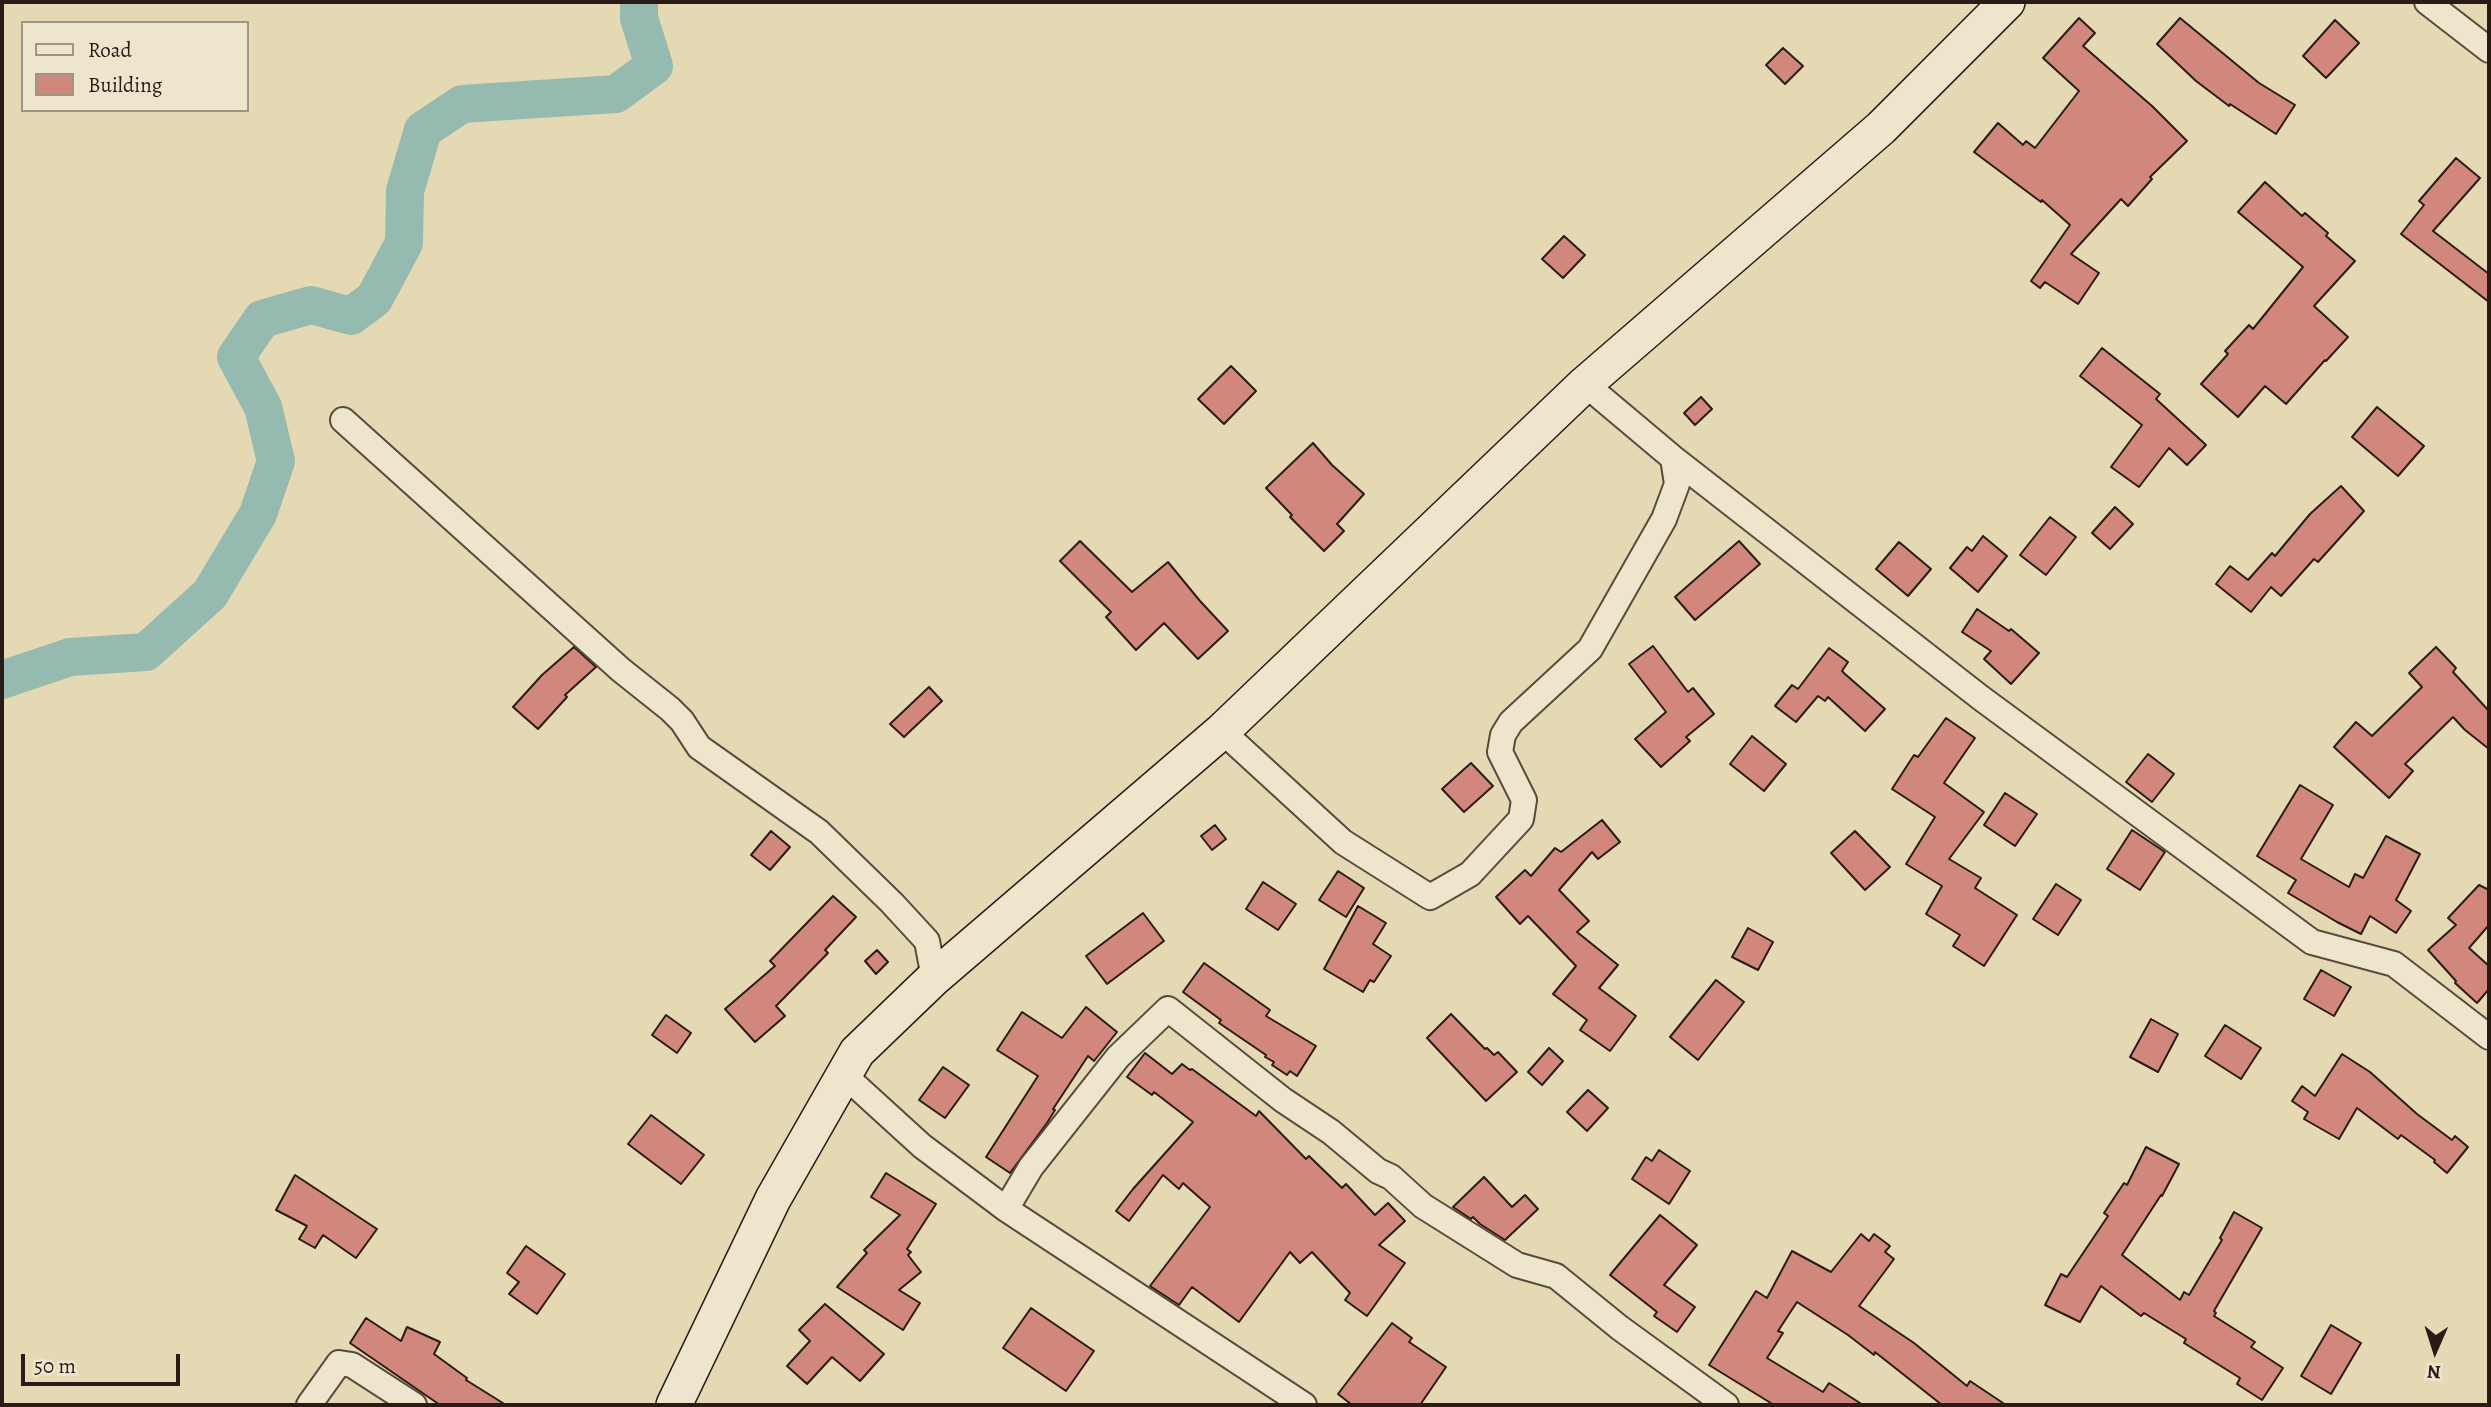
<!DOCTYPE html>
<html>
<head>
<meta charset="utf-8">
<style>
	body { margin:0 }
	#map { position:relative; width:2491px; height:1407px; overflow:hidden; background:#e4d9b2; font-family:Alegreya,serif }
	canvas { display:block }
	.frame { position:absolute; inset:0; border:4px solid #291c18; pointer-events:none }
	.legend { position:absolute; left:21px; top:21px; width:228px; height:91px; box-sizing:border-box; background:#ede6cd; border:2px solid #9f9585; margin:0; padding:9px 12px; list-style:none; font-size:21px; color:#291c18 }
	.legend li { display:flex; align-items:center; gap:14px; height:35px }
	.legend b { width:35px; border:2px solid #9f9585 }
	.north { position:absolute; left:2400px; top:1316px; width:70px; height:70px; -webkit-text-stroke:5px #ede6cd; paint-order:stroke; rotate:183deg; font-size:19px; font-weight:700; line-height:28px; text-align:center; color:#291c18 }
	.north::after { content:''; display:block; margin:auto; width:24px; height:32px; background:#291c18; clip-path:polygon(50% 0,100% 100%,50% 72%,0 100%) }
	.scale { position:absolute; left:21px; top:1354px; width:159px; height:32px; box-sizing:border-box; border:4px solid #291c18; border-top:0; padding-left:9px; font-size:21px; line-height:24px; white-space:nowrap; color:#291c18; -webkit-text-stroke:5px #ede6cd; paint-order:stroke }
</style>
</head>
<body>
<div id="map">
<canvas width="2491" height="1407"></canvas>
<div class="frame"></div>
<ul class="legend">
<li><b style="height:9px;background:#ede6cd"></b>Road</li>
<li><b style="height:19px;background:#d2877c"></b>Building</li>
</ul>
<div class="north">N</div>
<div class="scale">50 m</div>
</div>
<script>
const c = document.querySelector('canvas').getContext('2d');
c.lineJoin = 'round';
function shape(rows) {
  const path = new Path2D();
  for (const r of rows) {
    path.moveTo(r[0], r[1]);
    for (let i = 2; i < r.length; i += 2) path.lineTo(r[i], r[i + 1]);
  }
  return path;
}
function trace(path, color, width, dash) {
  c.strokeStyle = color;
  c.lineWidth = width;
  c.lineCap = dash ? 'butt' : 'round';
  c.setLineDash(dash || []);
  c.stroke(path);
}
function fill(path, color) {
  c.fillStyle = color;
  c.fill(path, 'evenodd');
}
const river = shape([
	[2,680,70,657,146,652,210,594,258,514,276,461,263,407,236,357,262,319,311,305,351,316,374,299,404,243,405,191,423,130,462,104,616,94,654,66,639,18,639,2]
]);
const building = shape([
	[2079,18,2095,33,2083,46,2152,106,2187,141,2150,177,2152,179,2128,206,2121,199,2071,254,2099,273,2078,304,2045,282,2040,288,2031,281,2070,225,2042,200,2041,202,1974,152,1998,123,2023,145,2026,141,2035,148,2079,91,2043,58,2079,18],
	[2180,18,2259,83,2295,105,2276,134,2230,104,2229,106,2196,81,2157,44,2180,18],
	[2335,20,2359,43,2326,78,2303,56,2335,20],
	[1783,48,1803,66,1785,84,1766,65,1783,48],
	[2456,158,2480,178,2433,231,2489,274,2489,302,2401,234,2424,205,2419,201,2456,158],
	[2265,182,2302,216,2305,213,2328,233,2326,236,2355,261,2314,306,2348,337,2326,361,2325,360,2286,404,2265,386,2238,417,2201,384,2228,354,2225,351,2249,325,2253,329,2303,267,2238,212,2265,182],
	[1564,236,1585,255,1563,278,1542,259,1564,236],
	[2102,348,2160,394,2156,399,2206,445,2187,465,2169,448,2139,487,2111,467,2142,425,2080,376,2102,348],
	[1231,366,1256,391,1224,424,1198,399,1231,366],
	[1701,397,1712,409,1695,425,1684,413,1701,397],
	[2377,407,2424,446,2398,476,2352,437,2377,407],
	[1313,443,1332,465,1364,494,1337,524,1344,531,1324,551,1290,517,1292,515,1266,488,1313,443],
	[2341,486,2364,511,2318,562,2314,559,2281,596,2271,587,2251,612,2216,584,2230,566,2248,580,2272,553,2275,556,2310,514,2341,486],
	[2115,507,2133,524,2110,549,2092,533,2115,507],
	[2050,517,2076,537,2046,575,2020,555,2050,517],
	[1983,536,2007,556,1978,592,1950,568,1967,547,1972,551,1983,536],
	[1080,541,1132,592,1168,562,1200,601,1228,631,1198,659,1164,623,1136,650,1106,617,1111,612,1060,561,1080,541],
	[1739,541,1760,564,1695,620,1675,597,1739,541],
	[1899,542,1931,569,1908,596,1876,569,1899,542],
	[1977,609,2009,631,2011,629,2039,653,2011,684,1984,659,1991,651,1962,632,1977,609],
	[1653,646,1688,692,1693,688,1714,714,1686,737,1690,741,1661,767,1635,739,1666,712,1629,664,1653,646],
	[574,647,596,667,565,695,567,697,538,729,513,707,542,675,574,647],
	[2436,647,2456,668,2453,672,2489,711,2489,749,2465,730,2453,717,2405,764,2413,771,2389,798,2334,747,2356,722,2372,736,2422,687,2409,673,2436,647],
	[1829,648,1848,662,1842,671,1845,674,1885,709,1865,731,1828,697,1825,701,1818,696,1796,722,1775,706,1792,685,1798,689,1829,648],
	[929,687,942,701,904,737,890,724,929,687],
	[1946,718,1975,738,1944,783,1984,812,1949,859,1981,878,1975,888,2017,915,1984,966,1953,946,1960,935,1926,914,1942,886,1906,864,1935,817,1892,789,1914,755,1918,757,1946,718],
	[1752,736,1786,764,1764,791,1730,764,1752,736],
	[2148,754,2174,774,2152,802,2126,782,2148,754],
	[1471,763,1493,786,1464,812,1442,789,1471,763],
	[2300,785,2333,805,2301,859,2349,887,2355,874,2363,878,2386,836,2420,854,2396,900,2411,911,2396,933,2370,916,2361,934,2337,922,2288,893,2296,880,2257,856,2300,785],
	[2005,793,2037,814,2015,846,1984,825,2005,793],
	[1602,820,1620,842,1598,859,1592,852,1559,890,1589,921,1577,932,1618,965,1599,988,1636,1016,1610,1051,1580,1030,1587,1020,1553,994,1576,966,1528,916,1520,924,1496,897,1525,870,1531,876,1555,848,1561,852,1602,820],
	[1215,825,1226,839,1212,850,1201,836,1215,825],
	[2132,830,2165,852,2140,890,2107,869,2132,830],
	[771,831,790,847,770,870,751,855,771,831],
	[1855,831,1890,867,1865,890,1831,853,1855,831],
	[1338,871,1364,888,1346,917,1319,900,1338,871],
	[1263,882,1296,904,1278,930,1246,909,1263,882],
	[2056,884,2081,900,2058,935,2033,919,2056,884],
	[2479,885,2489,890,2489,925,2469,948,2489,966,2489,989,2477,1003,2455,983,2456,981,2428,950,2456,925,2448,918,2479,885],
	[833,896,856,917,825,950,828,953,776,1006,785,1016,755,1042,725,1009,775,966,770,961,833,896],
	[1358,906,1386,923,1373,944,1391,956,1374,982,1370,980,1363,992,1324,969,1358,906],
	[1143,913,1164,941,1107,984,1086,956,1143,913],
	[1748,928,1773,942,1758,970,1732,957,1748,928],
	[877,950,888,962,876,974,865,961,877,950],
	[1204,963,1270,1010,1266,1016,1316,1046,1297,1076,1290,1071,1287,1075,1272,1065,1274,1062,1265,1057,1266,1055,1219,1023,1221,1020,1183,992,1204,963],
	[2321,970,2351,987,2334,1016,2304,999,2321,970],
	[1716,980,1744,1002,1698,1060,1670,1037,1716,980],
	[1086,1007,1117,1032,1094,1061,1088,1056,1053,1109,1055,1110,1047,1123,1010,1173,986,1157,1038,1076,997,1050,1022,1012,1062,1038,1086,1007],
	[1451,1014,1485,1049,1487,1048,1494,1055,1498,1052,1517,1072,1486,1101,1427,1038,1451,1014],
	[666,1015,691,1033,677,1053,652,1035,666,1015],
	[2151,1019,2178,1034,2158,1072,2130,1057,2151,1019],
	[2225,1025,2261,1048,2241,1079,2205,1056,2225,1025],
	[1549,1048,1563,1061,1542,1085,1528,1072,1549,1048],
	[1145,1053,1172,1074,1182,1064,1190,1070,1192,1069,1256,1116,1259,1111,1306,1159,1309,1156,1342,1188,1346,1184,1375,1215,1388,1203,1405,1221,1379,1245,1405,1263,1367,1316,1345,1300,1350,1293,1312,1252,1300,1263,1290,1252,1239,1322,1192,1287,1179,1305,1150,1286,1210,1207,1183,1183,1179,1189,1163,1175,1129,1221,1116,1211,1133,1189,1193,1122,1154,1092,1152,1095,1127,1077,1145,1053],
	[2342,1054,2370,1072,2417,1114,2452,1140,2455,1136,2468,1147,2447,1173,2434,1162,2435,1160,2401,1135,2398,1139,2357,1108,2339,1139,2304,1119,2308,1112,2292,1101,2302,1086,2315,1096,2342,1054],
	[943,1067,969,1085,945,1118,919,1100,943,1067],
	[1588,1090,1608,1108,1587,1131,1567,1112,1588,1090],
	[651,1115,704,1155,681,1184,628,1144,651,1115],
	[2146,1147,2179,1164,2162,1196,2161,1195,2122,1255,2180,1300,2184,1292,2189,1295,2222,1240,2220,1238,2234,1212,2262,1228,2214,1311,2216,1313,2214,1316,2255,1342,2251,1347,2283,1368,2262,1400,2237,1384,2240,1378,2184,1343,2186,1339,2144,1313,2141,1316,2101,1286,2080,1322,2045,1305,2061,1274,2067,1277,2108,1216,2104,1213,2124,1183,2127,1185,2146,1147],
	[1659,1150,1690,1171,1669,1204,1632,1179,1646,1157,1652,1161,1659,1150],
	[886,1173,936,1204,907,1249,911,1252,908,1255,921,1272,899,1290,920,1303,903,1330,837,1287,867,1253,864,1250,900,1215,871,1197,886,1173],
	[295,1175,377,1229,356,1258,323,1235,315,1248,299,1239,307,1226,276,1210,295,1175],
	[1484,1177,1512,1207,1525,1195,1538,1209,1505,1240,1480,1224,1473,1217,1471,1219,1453,1207,1484,1177],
	[1660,1215,1697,1245,1664,1285,1695,1307,1677,1332,1654,1316,1657,1312,1610,1275,1660,1215],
	[1861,1234,1869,1241,1874,1234,1890,1246,1885,1252,1894,1259,1859,1306,1914,1343,1967,1386,1970,1381,2006,1405,1942,1405,1875,1352,1874,1355,1848,1335,1797,1302,1778,1331,1783,1333,1767,1358,1823,1392,1829,1383,1863,1405,1774,1405,1709,1365,1756,1291,1767,1298,1792,1251,1831,1272,1861,1234],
	[526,1246,565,1274,537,1314,509,1294,519,1282,507,1273,526,1246],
	[825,1304,884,1354,860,1381,832,1357,807,1384,787,1366,810,1341,799,1330,825,1304],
	[1031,1308,1094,1351,1066,1391,1003,1348,1031,1308],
	[366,1318,401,1341,407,1327,440,1342,434,1354,467,1378,466,1380,506,1405,440,1405,350,1343,366,1318],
	[1392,1323,1412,1338,1409,1342,1446,1367,1420,1405,1352,1405,1338,1394,1392,1323],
	[2331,1325,2361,1343,2331,1394,2301,1376,2331,1325]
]);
const street = shape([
	[2427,2,2489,50],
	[343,420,621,670,670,709,682,721,699,747,819,832,892,903,927,941,934,978],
	[1673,458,1981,698,2312,942,2394,964,2489,1037],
	[1222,731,1343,842,1430,897,1470,874,1521,819,1524,800,1500,752,1503,735,1511,722,1590,649,1664,519,1677,484,1673,458,1585,384],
	[843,1074,922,1146,1006,1209,1304,1405],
	[1006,1209,1031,1167,1118,1057,1168,1009,1283,1100,1331,1132,1378,1171,1391,1177,1423,1206,1517,1265,1556,1276,1620,1328,1726,1405],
	[309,1405,339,1363,352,1365,414,1405]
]);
const secondary = shape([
	[674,1405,773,1199,857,1052,934,978,1222,731,1585,384,1881,128,2007,2]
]);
trace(river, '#95bab0', 38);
fill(building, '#d2877c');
trace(building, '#291c18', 2);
trace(street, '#584b3e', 28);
trace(secondary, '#291c18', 38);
trace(street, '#ede6cd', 24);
trace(secondary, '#ede6cd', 35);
</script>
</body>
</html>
